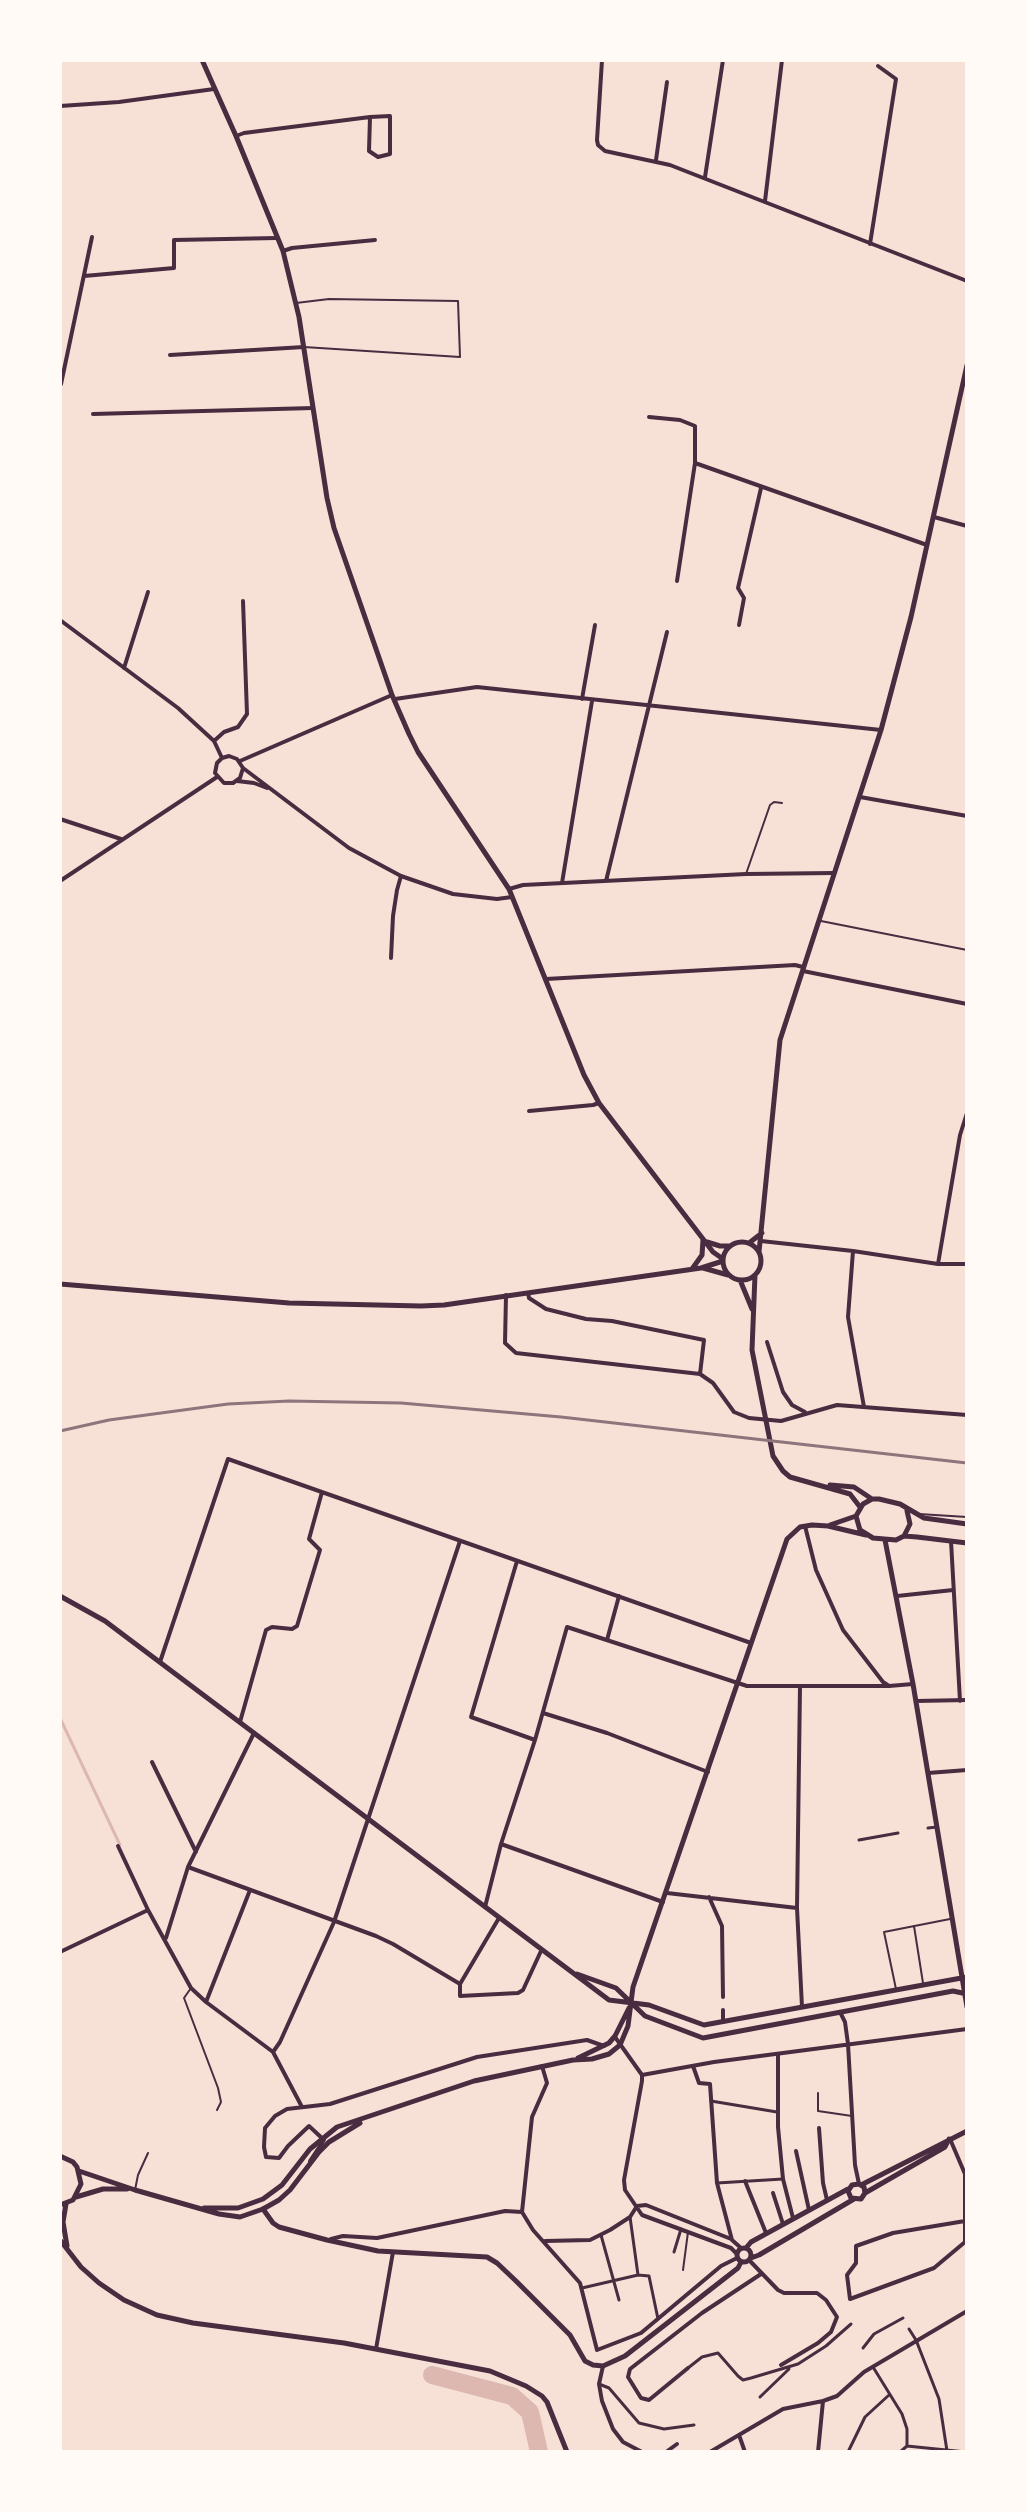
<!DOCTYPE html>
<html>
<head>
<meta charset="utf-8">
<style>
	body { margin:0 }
	#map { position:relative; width:1027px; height:2512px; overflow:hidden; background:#f7e1d7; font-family:Manrope,sans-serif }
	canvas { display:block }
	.frame { position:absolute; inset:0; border:62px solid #fffaf5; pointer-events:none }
</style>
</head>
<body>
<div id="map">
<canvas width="1027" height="2512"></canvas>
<div class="frame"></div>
</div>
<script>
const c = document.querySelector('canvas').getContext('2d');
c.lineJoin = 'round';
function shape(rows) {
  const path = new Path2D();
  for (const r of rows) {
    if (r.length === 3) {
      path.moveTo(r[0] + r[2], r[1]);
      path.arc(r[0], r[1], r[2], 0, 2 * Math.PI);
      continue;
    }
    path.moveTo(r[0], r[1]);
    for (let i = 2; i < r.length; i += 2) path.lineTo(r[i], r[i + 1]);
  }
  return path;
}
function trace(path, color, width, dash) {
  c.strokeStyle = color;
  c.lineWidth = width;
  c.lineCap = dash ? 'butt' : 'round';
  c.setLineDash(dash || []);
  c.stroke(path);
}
const stream = shape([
	[60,1718,120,1845]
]);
const river = shape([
	[432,2375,512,2396,530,2412,539,2452]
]);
const service = shape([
	[296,303,329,299,458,301,460,357,304,347],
	[746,874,770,805,774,802,782,803],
	[821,921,967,950],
	[919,1514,967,1517],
	[914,1926,923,1983],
	[191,1988,184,1998,218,2088,221,2102,217,2110],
	[896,1989,884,1932,950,1919],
	[818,2093,818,2111,852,2116],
	[135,2190,138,2175,148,2153],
	[683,2270,688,2232]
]);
const pedestrian = shape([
	[928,1828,937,1827],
	[859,1840,898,1833],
	[711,2101,777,2112],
	[717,2183,783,2179],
	[630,2217,638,2275],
	[601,2235,619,2300],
	[674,2252,681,2229],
	[582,2288,638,2275,649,2276,658,2319],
	[909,2329,916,2340,939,2399,947,2451],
	[863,2348,874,2334,903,2318],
	[873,2367,902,2414,907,2429,907,2446],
	[688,2368,702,2357,718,2353,738,2376,743,2380,751,2378,798,2364,826,2346,851,2324],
	[599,2384,609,2388,639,2423,664,2429,694,2425],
	[760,2397,789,2369],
	[848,2452,865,2417,889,2395],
	[900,2452,907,2446,966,2452]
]);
const minor = shape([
	[602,60,597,140,598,145,605,151,670,165,967,281],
	[60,106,119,102,214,89],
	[236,136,244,133,370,117,390,116,390,154,378,157,369,151,370,117],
	[656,160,667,82],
	[705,177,723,60],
	[765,201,782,60],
	[870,244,896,79,878,66],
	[283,251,292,248,375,240],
	[84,276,174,268,174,240,277,238],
	[170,355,304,347],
	[61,384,92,237],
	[93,414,313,408],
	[649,417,680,420,695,426,695,463,927,545],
	[934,517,967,526],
	[677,581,695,463],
	[60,620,178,708,214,741,222,758],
	[739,625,744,598,738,588,761,488],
	[124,668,148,592],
	[395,699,477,687,881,730],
	[582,699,595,625],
	[214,741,224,732,238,727,247,714,243,601],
	[240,761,392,695],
	[243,768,240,778,233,783,224,783,215,773,217,763,222,758,229,756,237,759,243,768,349,848,401,876,453,894,497,899,512,897],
	[237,781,254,783,267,788],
	[860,797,967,816],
	[60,819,121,839],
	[60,881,217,777],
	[606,881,667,632],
	[562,883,592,701],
	[509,889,523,885,746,874,834,873],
	[391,958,393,916,397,890,401,876],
	[803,971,967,1004],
	[546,979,795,965,803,967],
	[529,1111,593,1105,599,1103],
	[761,1241,853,1251,938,1264,967,1264],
	[853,1251,848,1317,864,1407],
	[938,1264,960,1135,967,1113],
	[528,1293,529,1298,546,1309,586,1319,612,1321,704,1340,700,1374],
	[506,1295,505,1343,516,1353,700,1374,713,1383,734,1412,749,1418,781,1421,837,1405,967,1415],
	[767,1342,783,1392,792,1405,805,1412],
	[805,1526,816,1570,843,1630,883,1682,889,1686,913,1684],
	[951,1541,960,1701],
	[517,1561,471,1717,535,1740],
	[897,1596,953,1590],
	[607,1640,619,1596],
	[160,1662,228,1459,751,1643],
	[800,1686,797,1908,802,2007],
	[916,1701,967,1700],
	[543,1713,607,1733,708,1772],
	[240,1722,266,1630,272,1627,292,1629,297,1626,320,1550,309,1539,322,1492],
	[152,1762,196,1852],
	[928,1773,967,1770],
	[501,1844,663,1902],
	[118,1846,148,1910],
	[188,1867,376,1936,393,1944,460,1984],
	[667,1893,797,1908],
	[709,1897,722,1926,723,1997],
	[485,1907,501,1844,535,1740,567,1627,747,1686,889,1686],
	[499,1918,460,1984,460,1996,518,1993,523,1990,541,1951],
	[166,1938,188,1867,254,1733],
	[60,1952,148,1910,191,1988,206,2002,273,2052,302,2107],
	[206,2002,250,1890],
	[723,2010,723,2022],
	[840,2012,845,2022,848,2044,855,2165,859,2184],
	[615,2037,642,2075,642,2081,624,2180,625,2190,642,2215,731,2248,736,2253],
	[273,2052,280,2042,334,1922,460,1541],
	[778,2054,778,2127,783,2179,793,2218],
	[693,2066,699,2083,710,2084,717,2183,732,2240,741,2248],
	[642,2075,714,2062,967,2029],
	[819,2128,823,2183,827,2200],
	[950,2139,965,2174,965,2242,934,2268,850,2299,847,2275,856,2263,856,2246,893,2233,965,2221],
	[796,2151,809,2210],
	[310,2161,324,2140,309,2126,288,2146,279,2158,266,2157,264,2147,265,2128,275,2116,287,2109,330,2104,477,2057,587,2040,604,2046],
	[745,2181,766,2233],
	[773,2193,783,2224],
	[637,2206,646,2205,731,2239],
	[522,2212,533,2230,580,2283,597,2350,641,2333,721,2266,737,2258],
	[522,2212,532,2117,547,2083,542,2066],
	[331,2239,343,2236,377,2238,505,2211,522,2212],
	[545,2241,590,2240,610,2230,630,2217,637,2206],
	[749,2260,778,2290,784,2293,817,2293,826,2300,837,2317,831,2332,818,2343,781,2365],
	[376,2349,393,2252],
	[603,2366,599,2384,602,2401,613,2429,623,2442,642,2452],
	[688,2368,649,2400,641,2398,628,2377,630,2369,702,2313,761,2274],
	[739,2435,745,2452],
	[666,2452,677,2444],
	[710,2452,783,2409,823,2401,837,2396,864,2372,967,2311],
	[818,2452,823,2401]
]);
const tertiary = shape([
	[861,2185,967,2131],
	[865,2193,864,2187,859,2184,852,2185,848,2191,851,2198,861,2199,865,2193,945,2147,949,2139],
	[263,2209,273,2223,279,2227,327,2240,378,2251,487,2257,497,2263,516,2281,570,2335,585,2361,593,2365,603,2366,625,2356,738,2268,741,2262],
	[744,2255,7],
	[746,2248,751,2242,848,2189],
	[751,2258,759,2255,854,2199]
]);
const secondary = shape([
	[202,60,236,136,283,251,299,317,327,498,334,528,392,695,409,734,418,752,509,889,584,1075,599,1103,713,1252,723,1259],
	[742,1261,19],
	[707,1242,720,1246,730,1246],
	[749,1243,762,1233],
	[759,1252,780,1040,881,730,911,617,967,365],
	[703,1268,728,1275],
	[692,1269,702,1255,703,1240],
	[755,1275,752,1350,773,1456,783,1471,790,1477,850,1494,860,1507],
	[740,1280,752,1309],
	[60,1284,289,1303,421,1306,444,1305,701,1268,723,1261],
	[830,1485,854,1487,872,1499],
	[967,1524,924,1518,900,1504,879,1499,872,1499,863,1504,856,1516,860,1530,873,1538,896,1540,904,1536,917,1537,967,1543],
	[830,1525,856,1516],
	[904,1536,910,1524,907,1511],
	[885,1540,913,1684,967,2007],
	[60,1596,105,1621,609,2000,649,2005,704,2025,967,1977],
	[577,1974,616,1988,645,2016,703,2038,953,1991,967,1994],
	[578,2058,609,2043,615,2036,629,2008],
	[60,2156,73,2162,77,2167,81,2184,73,2200,60,2205],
	[79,2171,135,2190,219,2214,240,2217,263,2209,279,2200,290,2190,319,2152,329,2142,360,2123],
	[76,2197,103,2189,127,2189],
	[66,2204,63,2222,67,2246],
	[204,2208,238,2208,263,2199,282,2185,310,2149,337,2127,474,2081,573,2060,592,2059,609,2054,620,2045,628,2026,633,1987,787,1539,800,1527,812,1525,828,1526,866,1535],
	[60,2240,81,2267,99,2283,124,2300,157,2315,193,2323,344,2343,490,2371,526,2386,542,2396,547,2402,567,2452]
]);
const rail = shape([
	[60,1431,109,1420,228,1404,289,1401,401,1403,561,1417,967,1463]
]);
trace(stream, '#dcb8b0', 3);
trace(river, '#dcb8b0', 18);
trace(service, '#4a2c40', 2);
trace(pedestrian, '#4a2c40', 3);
trace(minor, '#4a2c40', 4);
trace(tertiary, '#4a2c40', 5);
trace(secondary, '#4a2c40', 5);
trace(rail, '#8f747c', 3);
</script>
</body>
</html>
